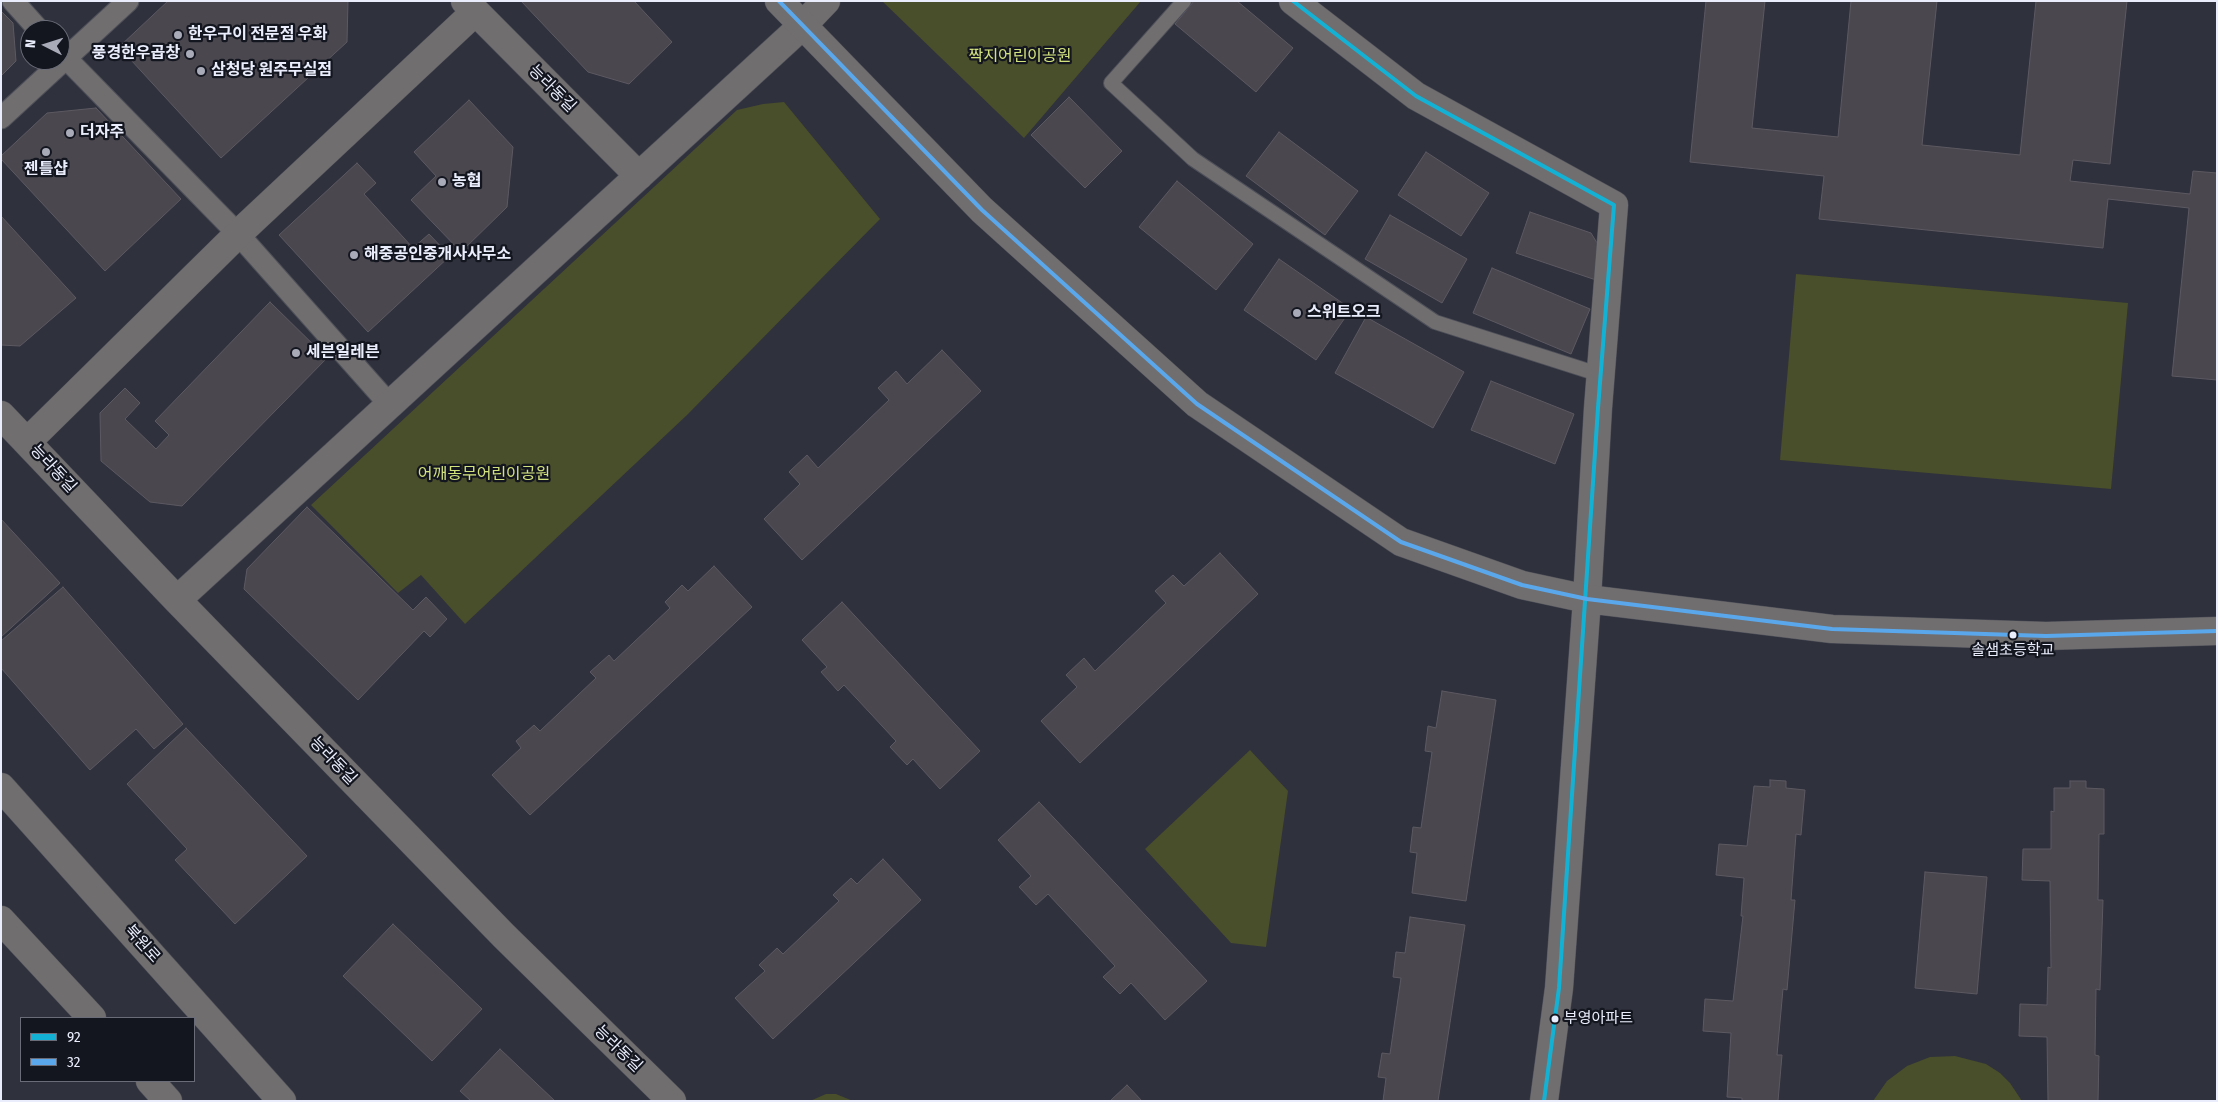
<!DOCTYPE html>
<html>
<head>
<meta charset="utf-8">
<style>
	body { margin:0 }
	#map { position:relative; width:2218px; height:1102px; overflow:hidden; background:#2f313c; font-family:"Fira Sans Condensed",sans-serif }
	canvas { display:block }
	.frame { position:absolute; inset:0; border:2px solid #eaedfc; pointer-events:none }
	.legend { position:absolute; left:20px; top:1017px; width:175px; height:65px; box-sizing:border-box; background:#14161f; border:1px solid #6a6c77; margin:0; padding:6px 9px; list-style:none; font-size:15px; color:#eaedfc }
	.legend li { display:flex; align-items:center; gap:10px; height:25px }
	.legend b { width:25px; border:1px solid #6a6c77 }
	.north { position:absolute; left:20px; top:20px; width:50px; height:50px; box-sizing:border-box; background:#14161f; border:1px solid #6a6c77; border-radius:50%; rotate:275deg; font-size:14px; font-weight:700; line-height:20px; text-align:center; color:#eaedfc }
	.north::after { content:''; display:block; margin:auto; width:18px; height:22px; background:#a9abb9; clip-path:polygon(50% 0,100% 100%,50% 72%,0 100%) }
</style>
</head>
<body>
<div id="map">
<canvas width="2218" height="1102"></canvas>
<div class="frame"></div>
<ul class="legend">
<li><b style="height:6px;background:#13b2d5"></b>92</li>
<li><b style="height:6px;background:#5aa8eb"></b>32</li>
</ul>
<div class="north">N</div>
</div>
<script>
const c = document.querySelector('canvas').getContext('2d');
c.lineJoin = 'round';
function fill(path, color) {
  c.fillStyle = color;
  c.fill(path, 'evenodd');
}
function shape(rows) {
  const path = new Path2D();
  for (const r of rows) {
    path.moveTo(r[0], r[1]);
    for (let i = 2; i < r.length; i += 2) path.lineTo(r[i], r[i + 1]);
  }
  return path;
}
function trace(path, color, width, dash) {
  c.strokeStyle = color;
  c.lineWidth = width;
  c.lineCap = dash ? 'butt' : 'round';
  c.setLineDash(dash || []);
  c.stroke(path);
}
function drawText(font, color, halo, rows, align = 'center') {
  c.font = font + ' "Fira Sans Condensed","Noto Sans KR",sans-serif';
  c.lineWidth = 4.5;
  c.setLineDash([]);
  c.textBaseline = 'middle';
  c.strokeStyle = halo;
  c.fillStyle = color;
  for (const [text, x, y, turn = 0] of rows) {
    c.save();
    c.translate(x, y);
    c.rotate((+turn || 0) * Math.PI / 180);
    c.textAlign = isNaN(turn) ? turn : align;
    if (halo) c.strokeText(text, 0, 0);
    c.fillText(text, 0, 0);
    c.restore();
  }
}
const green = shape([
	[882,1,1141,1,1024,138],
	[784,102,880,219,687,415,465,624,421,575,398,593,311,505,737,110,763,104],
	[1796,274,2128,303,2111,489,1780,460],
	[1250,750,1288,791,1266,947,1231,943,1145,849],
	[1955,1056,1986,1064,2000,1073,2010,1083,2022,1101,1873,1101,1887,1081,1907,1066,1930,1057],
	[826,1094,836,1094,853,1101,810,1101]
]);
const building = shape([
	[168,1,348,1,347,42,221,158,119,47,168,1],
	[521,1,634,1,672,42,629,84,588,72,521,1],
	[1194,1,1237,1,1293,48,1256,92,1175,24,1194,1],
	[1706,1,1765,1,1752,128,1838,137,1851,1,1937,1,1922,145,2020,155,2036,1,2127,1,2110,164,2073,160,2070,181,2190,194,2193,171,2217,173,2217,380,2172,376,2189,208,2108,199,2103,248,1819,219,1824,176,1690,162,1706,1],
	[1,11,13,23,16,61,1,76,1,11],
	[1069,97,1122,151,1085,188,1031,135,1069,97],
	[469,100,513,147,507,207,461,252,411,200,436,176,414,152,469,100],
	[96,108,181,199,105,271,1,159,1,156,47,113,96,108],
	[1279,132,1358,191,1325,235,1246,176,1279,132],
	[1426,152,1489,193,1461,236,1398,195,1426,152],
	[357,163,376,183,364,194,413,248,429,234,450,256,368,332,279,235,357,163],
	[1177,181,1253,244,1216,290,1139,227,1177,181],
	[1530,212,1591,233,1605,256,1596,280,1516,253,1530,212],
	[1390,215,1467,259,1442,303,1365,259,1390,215],
	[1,216,76,298,20,346,1,345,1,216],
	[1279,259,1351,309,1316,360,1244,310,1279,259],
	[1492,268,1590,309,1571,354,1473,313,1492,268],
	[270,302,327,358,182,506,150,502,101,461,100,413,125,388,140,403,125,419,156,449,169,435,155,421,270,302],
	[1366,317,1464,372,1433,428,1335,373,1366,317],
	[942,350,981,391,802,560,764,519,800,484,789,472,807,455,818,468,889,400,878,388,896,371,907,384,942,350],
	[1491,381,1574,414,1555,464,1471,430,1491,381],
	[307,507,413,610,426,597,447,619,430,637,424,631,358,700,244,589,247,569,307,507],
	[1,519,60,583,1,637,1,519],
	[1220,553,1258,594,1080,763,1041,721,1077,687,1066,675,1084,658,1095,671,1166,603,1155,591,1173,575,1184,586,1220,553],
	[714,566,752,607,530,815,492,775,521,748,516,741,534,725,540,731,596,678,590,672,609,655,614,661,670,608,665,602,682,585,688,591,714,566],
	[63,587,183,724,154,749,136,729,90,770,1,668,1,641,63,587],
	[842,602,980,751,940,789,913,759,907,765,890,747,896,741,844,685,838,691,821,672,827,667,802,640,842,602],
	[1442,691,1496,700,1466,901,1412,893,1417,853,1410,852,1413,827,1421,828,1432,752,1425,751,1428,726,1436,728,1442,691],
	[186,728,307,856,235,924,175,860,187,849,127,784,186,728],
	[1770,780,1786,781,1786,788,1805,790,1801,835,1796,834,1791,900,1795,900,1787,990,1783,989,1777,1055,1782,1055,1778,1101,1742,1101,1742,1098,1727,1097,1731,1033,1703,1031,1705,999,1733,1001,1743,916,1741,916,1744,878,1716,875,1719,844,1747,846,1754,786,1770,787,1770,780],
	[2070,781,2086,781,2086,788,2104,789,2104,834,2099,834,2098,900,2103,900,2100,990,2096,989,2095,1055,2099,1056,2098,1101,2048,1101,2047,1037,2019,1036,2020,1004,2047,1005,2048,967,2051,968,2050,881,2022,880,2023,849,2051,849,2051,811,2054,812,2054,788,2070,788,2070,781],
	[1039,802,1207,981,1165,1020,1131,983,1120,994,1103,977,1115,966,1048,894,1036,905,1019,887,1031,876,998,840,1039,802],
	[883,859,921,900,773,1039,735,998,765,971,759,965,777,948,783,954,839,901,833,895,851,878,857,884,883,859],
	[1925,872,1987,877,1977,994,1915,988,1925,872],
	[1410,917,1465,925,1438,1101,1383,1101,1386,1078,1378,1077,1382,1053,1390,1054,1401,978,1393,977,1396,952,1405,953,1410,917],
	[393,924,482,1009,432,1061,343,976,393,924],
	[500,1049,555,1101,471,1101,460,1091,500,1049],
	[1127,1085,1142,1101,1110,1101,1127,1085]
]);
const service = shape([
	[1184,1,1111,83,1193,159,1435,322,1601,375]
]);
const pedestrian = shape([
	[13,1,39,30],
	[60,52,238,234,390,405],
	[1,118,128,1]
]);
const minor = shape([
	[465,1,639,176],
	[1293,1,1416,96,1614,205,1598,408,1587,599],
	[1,415,177,600,504,936,672,1101],
	[27,442,238,234,475,12],
	[177,600,802,26,826,1]
]);
const tertiary = shape([
	[779,1,982,210,1197,404,1401,542,1522,585,1587,599,1832,629,2046,636,2217,631],
	[1,787,282,1101],
	[1,920,92,1018],
	[150,1081,168,1101],
	[1544,1101,1559,988,1587,599]
]);
const bus1 = shape([
	[1293,1,1416,96,1614,205,1598,408,1559,988,1544,1101]
]);
const bus2 = shape([
	[779,1,982,210,1197,404,1401,542,1522,585,1587,599,1832,629,2046,636,2217,631]
]);
const markers = [
	[178,35,5,"#a9abb9"],
	[190,54,5,"#a9abb9"],
	[201,71,5,"#a9abb9"],
	[70,133,5,"#a9abb9"],
	[46,152,5,"#a9abb9"],
	[442,182,5,"#a9abb9"],
	[354,255,5,"#a9abb9"],
	[1297,313,5,"#a9abb9"],
	[296,353,5,"#a9abb9"],
	[2013,635,4.5,"#eaedfc"],
	[1555,1019,4.5,"#eaedfc"]
];
const busNames = [
	["솔샘초등학교",2013,651],
	["부영아파트",1564,1019,"left"]
];
const poiNames = [
	["한우구이 전문점 우화",188,35],
	["풍경한우곱창",180,54,"right"],
	["삼청당 원주무실점",211,71],
	["더자주",80,133],
	["젠틀샵",46,170,"center"],
	["농협",452,182],
	["해중공인중개사사무소",364,255],
	["스위트오크",1307,313],
	["세븐일레븐",306,353]
];
const parkNames = [
	["짝지어린이공원",1020,57],
	["어깨동무어린이공원",484,475]
];
const streetNames = [
	["능라동길",552,89,45],
	["능라동길",53,469,47],
	["능라동길",333,761,46],
	["북원로",142,944,48],
	["능라동길",618,1049,44]
];
fill(green, '#494e2b');
fill(building, '#4a474f');
trace(building, '#5d5962', 1);
trace(service, '#4e505a', 16);
trace(pedestrian, '#4e505a', 23);
trace(minor, '#4e505a', 29);
trace(tertiary, '#4e505a', 29);
trace(service, '#716e6f', 14);
trace(pedestrian, '#716e6f', 21);
trace(minor, '#716e6f', 28);
trace(tertiary, '#716e6f', 28);
trace(bus1, '#13b2d5', 4);
trace(bus2, '#5aa8eb', 4);
for (const [x, y, r, color] of markers) {
  const dot = new Path2D();
  dot.arc(x, y, r, 0, 2 * Math.PI);
  c.fillStyle = color;
  c.fill(dot);
  trace(dot, '#14161f', 2);
}
drawText('15px', '#eaedfc', '#14161f', busNames);
drawText('bold 16px', '#eaedfc', '#14161f', poiNames, 'left');
drawText('16px', '#d2e27d', '#14161f', parkNames);
drawText('16px', '#eaedfc', '#14161f', streetNames);
</script>
</body>
</html>
